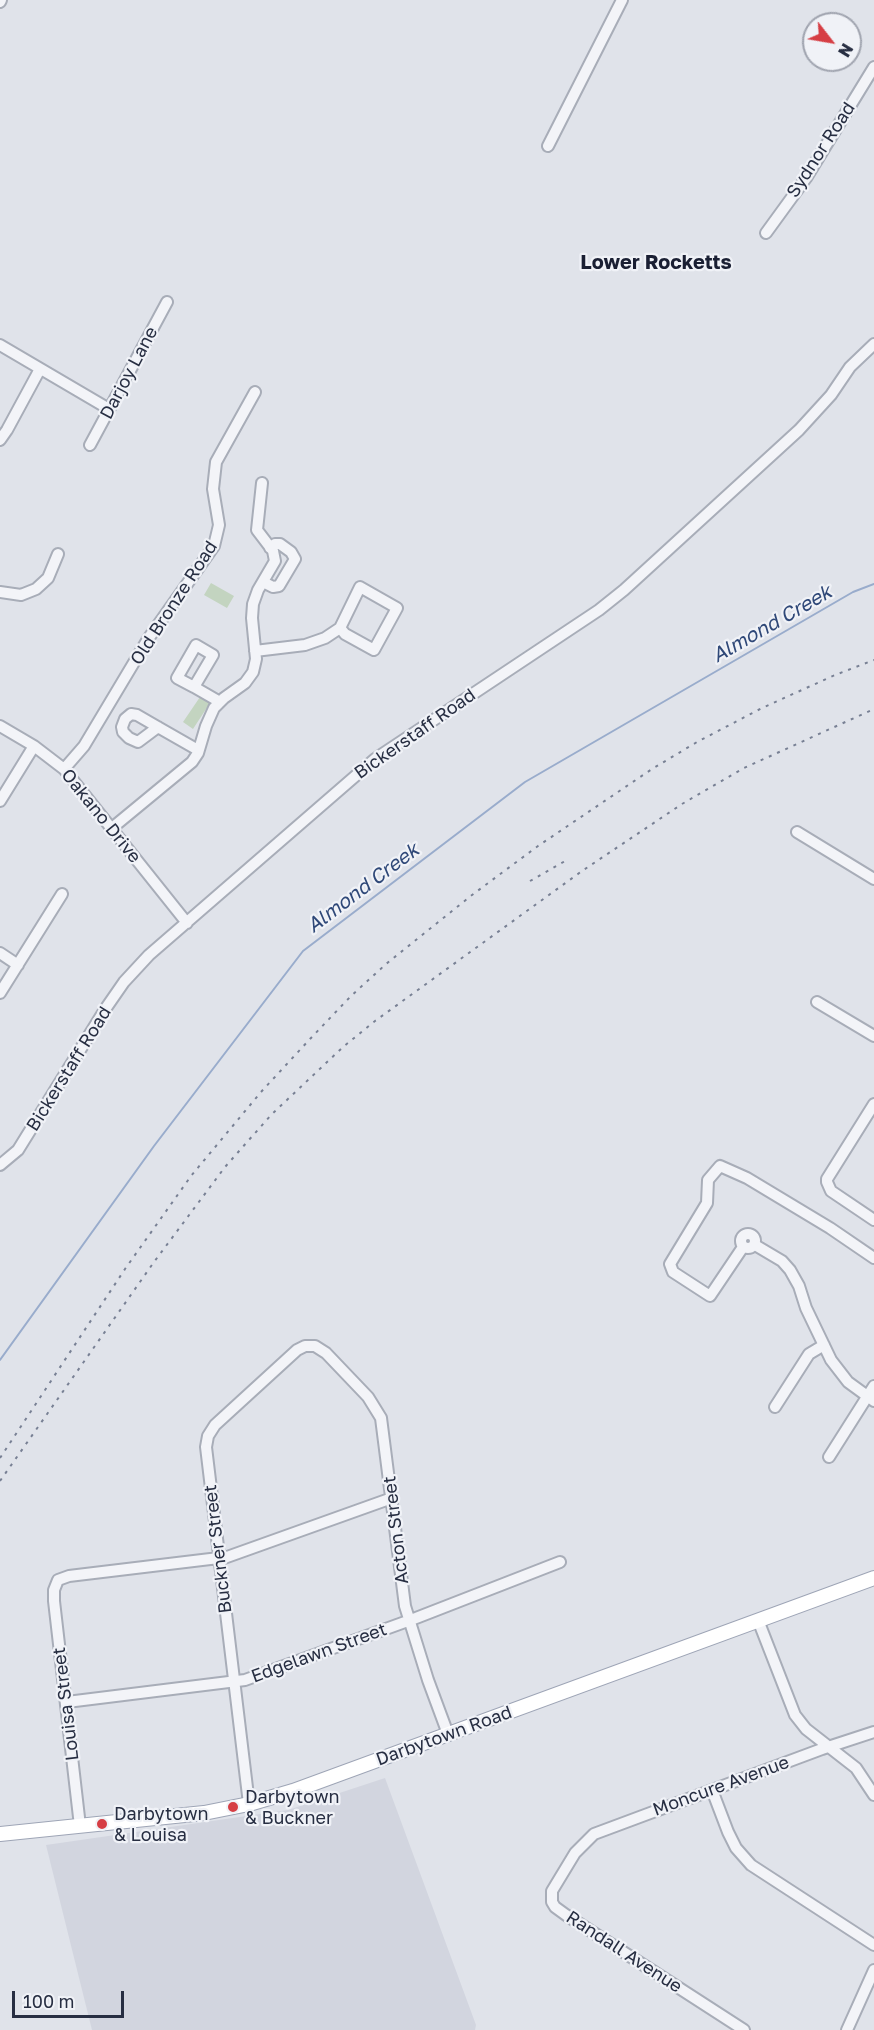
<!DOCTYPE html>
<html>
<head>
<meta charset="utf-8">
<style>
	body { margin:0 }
	#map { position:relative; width:874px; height:2030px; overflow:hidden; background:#e0e3ea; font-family:"Golos Text",sans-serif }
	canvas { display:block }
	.north { position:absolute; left:802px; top:12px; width:60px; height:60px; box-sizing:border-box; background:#f0f2f7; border:2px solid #a0a4af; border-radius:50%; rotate:121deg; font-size:16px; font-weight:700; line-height:24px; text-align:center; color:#272e42 }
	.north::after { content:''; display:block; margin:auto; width:21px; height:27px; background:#d63e44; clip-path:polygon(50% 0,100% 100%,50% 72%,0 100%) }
	.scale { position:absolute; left:12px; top:1991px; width:112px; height:27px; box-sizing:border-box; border:3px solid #272e42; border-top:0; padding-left:8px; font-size:18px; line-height:21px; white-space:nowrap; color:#272e42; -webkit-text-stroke:4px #f0f2f7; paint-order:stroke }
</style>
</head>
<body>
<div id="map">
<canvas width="874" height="2030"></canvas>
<div class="north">N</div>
<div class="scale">100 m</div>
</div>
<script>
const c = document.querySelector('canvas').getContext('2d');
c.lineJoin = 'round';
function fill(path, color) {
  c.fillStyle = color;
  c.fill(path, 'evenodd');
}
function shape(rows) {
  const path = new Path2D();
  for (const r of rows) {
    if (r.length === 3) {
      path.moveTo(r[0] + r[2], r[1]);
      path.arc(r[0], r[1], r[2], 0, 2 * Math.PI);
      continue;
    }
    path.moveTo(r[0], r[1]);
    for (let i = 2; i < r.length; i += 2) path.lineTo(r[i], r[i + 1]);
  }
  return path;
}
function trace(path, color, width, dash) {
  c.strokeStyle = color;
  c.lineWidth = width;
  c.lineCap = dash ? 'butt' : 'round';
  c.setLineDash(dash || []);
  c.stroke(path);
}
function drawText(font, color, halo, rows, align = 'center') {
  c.font = font + ' "Golos Text",sans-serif';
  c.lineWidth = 4.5;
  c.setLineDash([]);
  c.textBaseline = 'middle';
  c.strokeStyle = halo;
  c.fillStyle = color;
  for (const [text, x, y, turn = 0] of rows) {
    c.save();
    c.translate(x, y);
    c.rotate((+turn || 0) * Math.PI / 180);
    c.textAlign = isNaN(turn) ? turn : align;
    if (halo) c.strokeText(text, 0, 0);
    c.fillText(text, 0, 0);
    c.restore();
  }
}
const built = shape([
	[385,1778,476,2025,475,2030,92,2030,46,1845,288,1810]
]);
const green = shape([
	[211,583,234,596,227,608,204,595],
	[200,697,210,703,193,729,183,722]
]);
const stream = shape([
	[0,1360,154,1146,303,951,525,782,853,592,874,584]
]);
const minor = shape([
	[0,2,1,0],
	[548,146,622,0],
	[766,233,806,178,874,67],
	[0,345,109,409],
	[0,440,7,430,40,369],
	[90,445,167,302],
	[263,582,273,587,279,586,295,559,291,552,280,544,275,544,270,548],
	[0,592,21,595,36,589,48,578,58,554],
	[255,651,305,645,325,638,340,628,360,587,397,608,374,650,345,634,340,628],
	[194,687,213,655,196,645,177,678,194,687,220,702],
	[0,726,34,746,64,769,187,923],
	[158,727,138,742,129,738,123,732,122,727,125,719,131,714,137,715,156,726,198,750],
	[64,769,84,746,148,639,214,546,219,525,213,489,216,462,255,392],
	[0,801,34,746],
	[112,828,192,762,198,753,206,726,214,708,224,698,245,683,253,672,256,659,252,618,253,604,258,590,275,561,273,551,257,530,262,483],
	[797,832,874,879],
	[0,953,18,965],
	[0,993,62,894],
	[817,1002,874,1036],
	[874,1104,827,1179,827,1182,831,1191,874,1220],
	[0,1165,18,1150,106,1008,124,982,149,955,375,759,599,610,624,590,799,430,831,395,850,367,874,344],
	[748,1241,7],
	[755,1245,782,1261,790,1270,799,1286,806,1308,831,1360,848,1382,874,1401],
	[743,1247,710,1296,673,1272,670,1264,707,1203,708,1180,720,1166,747,1178,830,1228,874,1258],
	[775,1407,809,1354,824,1345],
	[829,1457,874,1386],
	[758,1620,795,1715,806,1729,856,1768,874,1795],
	[67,1702,245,1680,416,1618,560,1562],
	[712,1790,728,1832,736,1848,751,1865,874,1945],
	[249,1804,206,1447,208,1436,215,1425,297,1350,305,1346,315,1346,326,1353,368,1397,381,1418,405,1606,428,1680,448,1734],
	[80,1826,54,1601,54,1590,58,1580,69,1576,227,1557,392,1498],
	[744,2030,566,1915,555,1907,552,1902,552,1891,575,1853,594,1834,822,1749,874,1732],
	[847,2030,874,1970]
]);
const major = shape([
	[0,1834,204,1813,249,1804,293,1791,874,1578]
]);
const rail = shape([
	[530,881,567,860],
	[0,1458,125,1269,191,1176,261,1092,310,1039,351,996,386,964,472,895,538,846,652,769,697,742,762,708,835,675,874,660],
	[0,1481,154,1262,225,1167,271,1115,343,1047,375,1021,582,871,682,804,744,768,874,709]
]);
const markers = [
	[233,1807,6,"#d63e44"],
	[102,1824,6,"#d63e44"]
];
const streetNames = [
	["Sydnor Road",821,150,-57],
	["Darjoy Lane",129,373,-62],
	["Old Bronze Road",174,603,-57],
	["Bickerstaff Road",415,734,-35],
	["Oakano Drive",101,816,51],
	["Bickerstaff Road",69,1069,-58],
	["Acton Street",396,1530,-97],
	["Buckner Street",218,1549,-97],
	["Edgelawn Street",319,1653,-20],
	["Louisa Street",66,1704,-97],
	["Darbytown Road",444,1736,-20],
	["Moncure Avenue",721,1786,-20],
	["Randall Avenue",624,1952,33]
];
const poiNames = [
	["Darbytown",245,1797],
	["& Buckner",245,1818],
	["Darbytown",114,1814],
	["& Louisa",114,1835]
];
const neighbourhoodNames = [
	["Lower Rocketts",656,263]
];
const waterNames = [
	["Almond Creek",772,624,-30],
	["Almond Creek",363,888,-37]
];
fill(built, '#d2d5df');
fill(green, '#c3d4c0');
trace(stream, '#99accc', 2);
trace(minor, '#a8adb8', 14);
trace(major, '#9ea5b6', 16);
trace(minor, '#f3f4f8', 10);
trace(major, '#fff', 14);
trace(rail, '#788094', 2, [3, 6]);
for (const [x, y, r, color] of markers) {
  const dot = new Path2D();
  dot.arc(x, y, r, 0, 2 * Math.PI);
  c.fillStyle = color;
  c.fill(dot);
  trace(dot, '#f0f2f7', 2);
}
drawText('18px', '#272e42', '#f0f2f7', streetNames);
drawText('18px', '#272e42', '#f0f2f7', poiNames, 'left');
drawText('bold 20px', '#1a1f33', '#f0f2f7', neighbourhoodNames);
drawText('italic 20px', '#2f4878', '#f0f2f7', waterNames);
</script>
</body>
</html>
